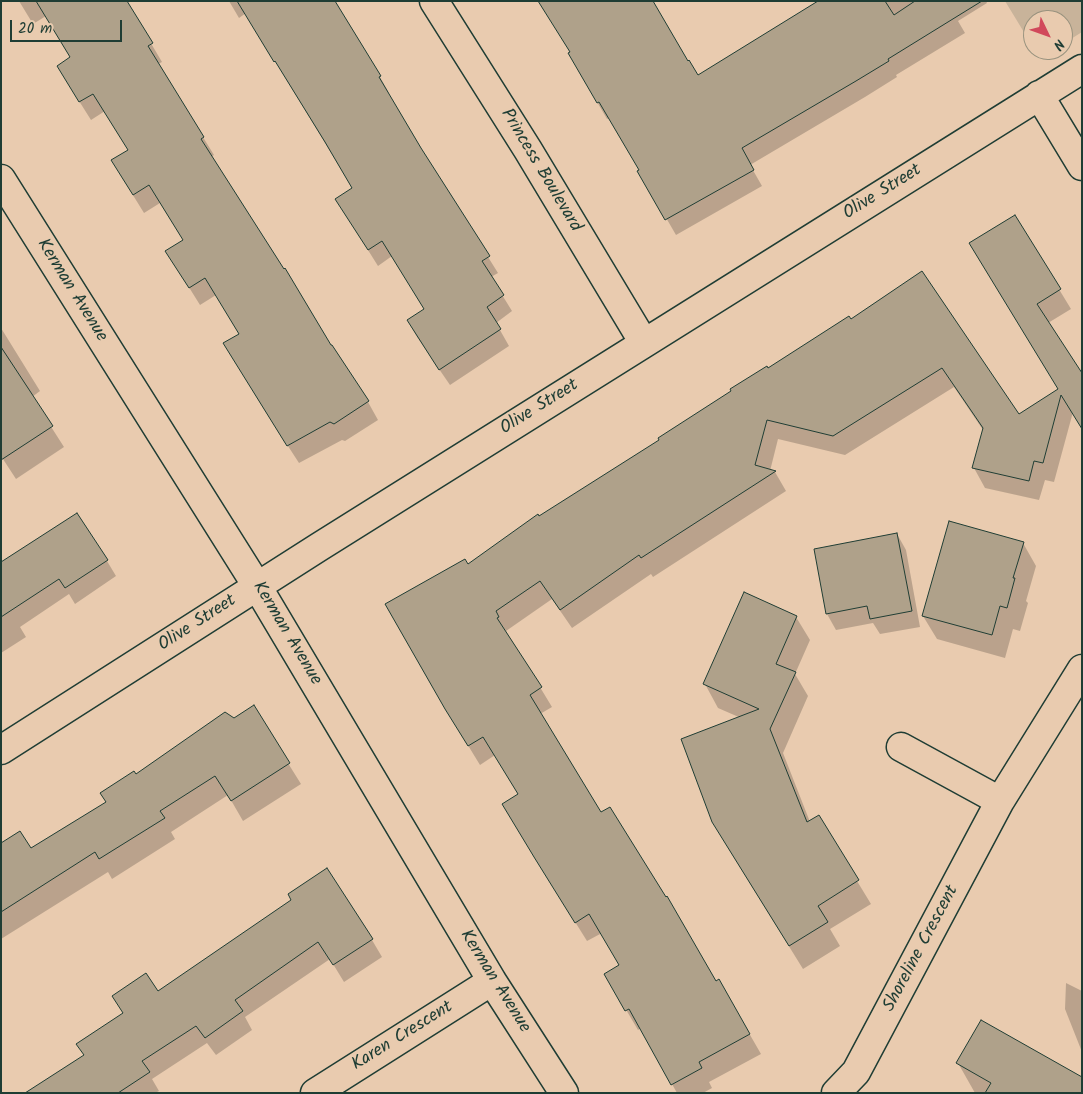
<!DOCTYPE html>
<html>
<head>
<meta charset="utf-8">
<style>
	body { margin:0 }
	#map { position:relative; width:1083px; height:1094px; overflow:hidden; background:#e9cbaf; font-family:Kalam,sans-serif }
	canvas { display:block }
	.frame { position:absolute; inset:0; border:2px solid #1f3d34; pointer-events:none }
	.north { position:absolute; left:1023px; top:10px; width:50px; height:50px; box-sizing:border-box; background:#e9cbaf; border:1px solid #98927e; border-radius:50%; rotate:132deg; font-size:14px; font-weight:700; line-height:20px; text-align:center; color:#1f3d34 }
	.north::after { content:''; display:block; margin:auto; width:18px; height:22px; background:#d1495b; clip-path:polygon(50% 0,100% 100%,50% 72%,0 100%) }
	.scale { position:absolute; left:10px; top:20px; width:112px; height:22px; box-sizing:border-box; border:2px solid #1f3d34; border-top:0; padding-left:6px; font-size:15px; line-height:18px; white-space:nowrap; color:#1f3d34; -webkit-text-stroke:4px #e9cbaf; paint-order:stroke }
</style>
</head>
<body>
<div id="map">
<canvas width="1083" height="1094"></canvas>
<div class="frame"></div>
<div class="north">N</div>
<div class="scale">20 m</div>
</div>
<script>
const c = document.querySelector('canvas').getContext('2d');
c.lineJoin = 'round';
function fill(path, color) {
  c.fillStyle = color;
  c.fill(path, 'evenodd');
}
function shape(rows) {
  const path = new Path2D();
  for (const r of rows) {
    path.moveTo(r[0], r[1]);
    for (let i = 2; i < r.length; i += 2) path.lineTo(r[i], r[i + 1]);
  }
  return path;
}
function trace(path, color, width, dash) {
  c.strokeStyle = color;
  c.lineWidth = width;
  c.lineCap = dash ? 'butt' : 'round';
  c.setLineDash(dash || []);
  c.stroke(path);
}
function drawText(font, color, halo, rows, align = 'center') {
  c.font = font + ' Kalam,sans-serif';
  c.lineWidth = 4;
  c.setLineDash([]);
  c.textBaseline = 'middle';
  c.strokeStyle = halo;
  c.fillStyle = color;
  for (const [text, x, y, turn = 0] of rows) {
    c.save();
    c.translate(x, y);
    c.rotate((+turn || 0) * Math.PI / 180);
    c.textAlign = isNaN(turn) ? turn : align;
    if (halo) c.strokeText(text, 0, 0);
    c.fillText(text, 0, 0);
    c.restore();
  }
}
const green = shape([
	[1005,1,1082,1,1082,32,1063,44,1063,20,1033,20,1033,47]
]);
const shadow = shape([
	[19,1,126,1,162,62,158,64,214,155,211,157,330,347,368,402,378,420,345,441,342,440,299,463,262,406,225,343,240,335,216,295,200,305,167,252,184,241,160,203,144,213,123,179,129,151,105,111,91,120,69,85,71,58,46,16,33,24],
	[229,1,333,1,380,77,389,93,388,94,420,148,498,273,491,277,512,311,496,323,509,346,450,385,417,337,408,321,425,310,392,256,378,266,346,215,353,189,246,13,239,18],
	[816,1,986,1,987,3,958,21,965,33,896,75,897,77,865,97,750,165,762,186,676,235,639,171,640,170,609,118,607,119,569,54,687,62,698,76,818,3],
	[1015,217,1071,309,1048,323,1073,412,1054,482,1045,480,1039,500,985,488,974,468,983,430,954,387,845,455,778,439,770,471,775,472,786,491,653,577,651,574,572,628,552,599,506,631,552,707,540,714,601,814,716,983,719,981,761,1054,709,1082,712,1088,703,1093,677,1093,641,1028,638,1030,605,974,621,965,602,933,587,941,547,877,519,795,495,755,480,765,458,729,467,565,768,370,851,321,922,273,1019,416,1059,390],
	[1,328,40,391,32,397,64,447,16,479,1,456],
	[897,534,906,550,920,627,880,634,873,623,836,630,827,614],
	[1023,543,1036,566,1026,601,1028,603,1020,631,1013,629,1005,658,937,639,923,616],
	[107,561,116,576,75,604,69,594,20,627,26,637,1,653,1,565],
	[796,617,810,640,795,674,808,696,783,753,810,822,818,817,871,904,830,929,840,946,803,969,727,846,741,718,718,708,705,684],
	[253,707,301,784,243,821,228,795,171,832,175,839,112,879,108,872,1,939,1,844,31,850,107,803,136,775,234,720],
	[293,900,372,940,382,957,344,982,330,959,245,1017,252,1030,216,1055,207,1043,152,1079,159,1091,155,1093,27,1093,85,1056,124,1014,113,996,158,993],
	[1066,983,1082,991,1082,1052,1065,1009],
	[958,1063,1082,1093,975,1093]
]);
const building = shape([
	[36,1,127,1,153,43,148,46,204,137,201,139,284,269,285,268,331,345,332,345,369,401,334,424,330,422,287,446,223,343,239,334,205,278,189,288,165,251,183,240,149,185,133,195,111,160,128,150,93,94,79,102,57,66,70,57,36,1],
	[237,1,335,1,381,76,379,77,421,148,490,256,482,261,504,295,487,307,501,329,439,370,407,320,424,309,382,241,368,250,335,199,352,188,325,142,275,61,274,62,237,1],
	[538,1,653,1,688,61,689,60,698,75,818,1,885,1,894,15,915,1,982,1,888,59,889,61,856,81,742,148,754,170,665,220,637,171,639,170,599,102,597,103,568,53,570,52,538,1],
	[1015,215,1061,289,1037,304,1082,373,1082,429,1061,395,1043,463,1034,461,1029,481,972,468,983,428,942,368,833,436,767,420,755,465,776,471,641,558,639,555,560,610,540,581,496,611,499,617,497,618,542,687,530,695,601,812,610,807,666,897,667,896,716,981,719,979,750,1034,699,1062,702,1068,671,1085,629,1009,625,1011,604,974,619,965,589,914,575,923,534,857,502,804,518,794,483,737,468,746,445,709,385,604,465,559,468,564,538,514,539,516,659,440,658,438,731,391,730,389,767,366,768,368,849,316,851,319,922,271,1019,414,1058,389,969,243,1015,215],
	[1,347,53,426,1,460,1,347],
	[77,513,108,560,65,588,59,579,1,617,1,562,77,513],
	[949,521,1024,542,1013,578,1015,578,1007,608,1000,606,992,635,922,616,949,521],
	[897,533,912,611,870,619,867,606,826,614,814,549,897,533],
	[744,592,797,616,776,664,796,672,770,729,807,822,819,815,859,880,818,906,828,922,789,946,712,822,681,739,759,709,703,684,744,592],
	[254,705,290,763,231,801,215,776,160,811,165,818,99,859,95,852,1,912,1,843,20,831,31,848,106,802,100,793,134,771,136,774,225,712,234,718,254,705],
	[327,868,373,939,333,965,318,942,235,1000,243,1011,205,1038,196,1026,142,1061,150,1072,118,1093,25,1093,84,1055,76,1044,123,1013,112,996,146,973,158,991,291,900,288,894,327,868],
	[981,1020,1082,1077,1082,1093,985,1093,991,1083,956,1063,981,1020]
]);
const minor = shape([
	[434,1,528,150,644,343],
	[1039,95,1082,166],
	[1,179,257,586,492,981,564,1093],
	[901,747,1000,801],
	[1,750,319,547,1082,69],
	[315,1093,492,981],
	[836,1093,856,1072,1000,801,1082,669]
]);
const streetNames = [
	["Princess Boulevard",540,171,59],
	["Olive Street",883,193,-32],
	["Kerman Avenue",71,291,58],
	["Olive Street",540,408,-32],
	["Olive Street",198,624,-33],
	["Kerman Avenue",286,634,59],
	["Shoreline Crescent",922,949,-62],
	["Kerman Avenue",494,982,58],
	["Karen Crescent",403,1037,-32]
];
fill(green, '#c8b39a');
fill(shadow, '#0003');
fill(building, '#afa18a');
trace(building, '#1f3d34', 1);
trace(minor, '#1f3d34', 31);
trace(minor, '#e9cbaf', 28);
drawText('18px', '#1f3d34', '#e9cbaf', streetNames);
</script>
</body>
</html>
